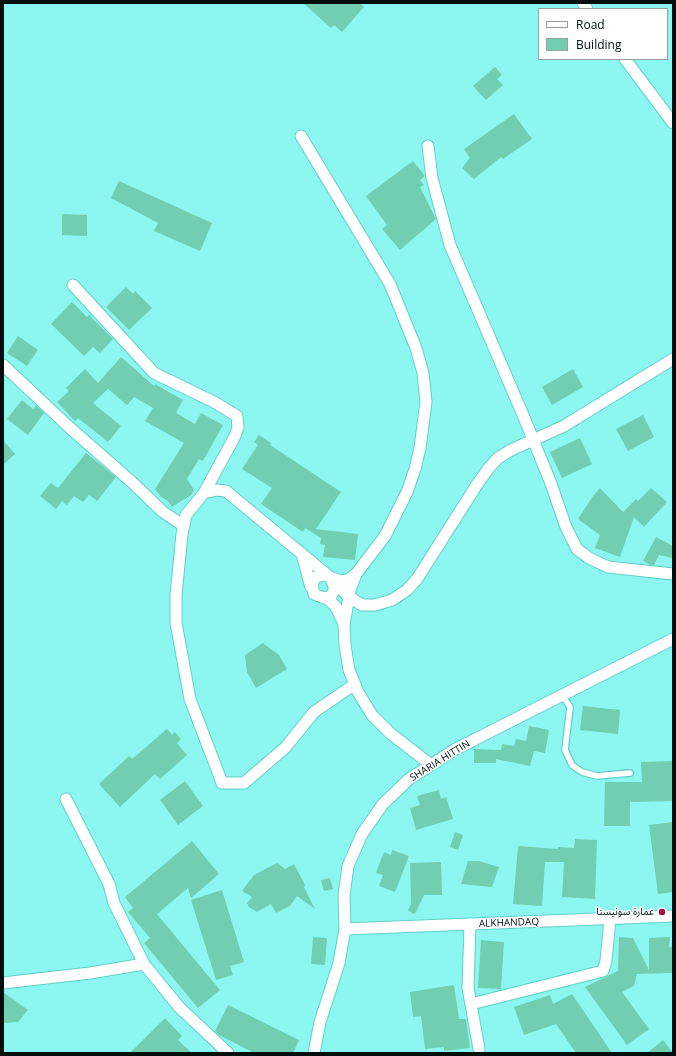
<!DOCTYPE html>
<html>
<head>
<meta charset="utf-8">
<style>
	body { margin:0 }
	#map { position:relative; width:676px; height:1056px; overflow:hidden; background:#8cf7f1; font-family:"Open Sans",sans-serif }
	canvas { display:block }
	.frame { position:absolute; inset:0; border:4px solid #000f0e; pointer-events:none }
	.legend { position:absolute; left:538px; top:8px; width:130px; height:52px; box-sizing:border-box; background:#fff; border:1px solid #999f9f; margin:0; padding:5px 7px; list-style:none; font-size:12px; color:#000f0e }
	.legend li { display:flex; align-items:center; gap:8px; height:20px }
	.legend b { width:20px; border:1px solid #999f9f }
</style>
</head>
<body>
<div id="map">
<canvas width="676" height="1056"></canvas>
<div class="frame"></div>
<ul class="legend">
<li><b style="height:5px;background:#fff"></b>Road</li>
<li><b style="height:11px;background:#71ceb0"></b>Building</li>
</ul>
</div>
<script>
const c = document.querySelector('canvas').getContext('2d');
c.lineJoin = 'round';
function fill(path, color) {
  c.fillStyle = color;
  c.fill(path, 'evenodd');
}
function shape(rows) {
  const path = new Path2D();
  for (const r of rows) {
    path.moveTo(r[0], r[1]);
    for (let i = 2; i < r.length; i += 2) path.lineTo(r[i], r[i + 1]);
  }
  return path;
}
function trace(path, color, width, dash) {
  c.strokeStyle = color;
  c.lineWidth = width;
  c.lineCap = dash ? 'butt' : 'round';
  c.setLineDash(dash || []);
  c.stroke(path);
}
function drawText(font, color, halo, rows, align = 'center') {
  c.font = font + ' "Open Sans","Noto Sans Arabic",sans-serif';
  c.lineWidth = 3;
  c.setLineDash([]);
  c.textBaseline = 'middle';
  c.strokeStyle = halo;
  c.fillStyle = color;
  for (const [text, x, y, turn = 0] of rows) {
    c.save();
    c.translate(x, y);
    c.rotate((+turn || 0) * Math.PI / 180);
    c.textAlign = isNaN(turn) ? turn : align;
    if (halo) c.strokeText(text, 0, 0);
    c.fillText(text, 0, 0);
    c.restore();
  }
}
const building = shape([
	[303,3,360,3,364,7,342,32,334,25,331,28],
	[495,67,502,75,497,79,503,85,486,100,473,86],
	[514,114,532,139,503,159,501,157,474,179,462,168,470,158,464,149],
	[413,161,425,176,420,180,424,185,420,187,436,219,400,250,382,229,387,225,366,196],
	[119,181,212,223,200,251,154,231,158,223,111,198],
	[62,214,87,215,87,236,62,235],
	[126,287,133,294,135,291,152,308,129,330,106,307],
	[72,302,87,317,89,315,113,339,100,353,93,347,84,356,51,324],
	[18,336,38,350,27,366,7,353],
	[121,357,154,386,155,384,183,400,176,413,195,424,201,413,223,425,203,461,199,459,187,479,194,490,191,495,172,507,168,501,161,497,155,489,184,443,145,421,153,408,134,397,127,405,108,389,93,403,121,426,108,442,78,418,75,421,57,402,69,391,66,388,85,369,98,383],
	[573,369,583,387,552,405,542,387],
	[22,400,33,409,36,405,44,413,28,435,7,419],
	[643,415,654,437,628,451,616,429],
	[259,435,271,443,270,445,341,492,316,529,358,534,355,560,323,557,325,545,320,544,321,538,305,528,303,532,261,504,272,488,242,469,258,445,254,442],
	[580,438,592,464,562,478,550,452],
	[3,440,15,454,3,465],
	[86,453,116,477,97,501,89,495,83,502,74,496,67,505,62,501,56,509,40,496,51,483,58,488],
	[600,488,623,512,636,499,638,501,651,488,667,502,644,527,634,517,620,557,595,548,600,535,578,519,593,496],
	[656,537,673,546,673,558,659,555,654,565,650,565,643,561],
	[263,643,279,655,287,669,256,688,247,672,245,655],
	[583,706,620,710,618,734,580,730],
	[529,726,549,730,545,753,534,751,530,766,496,759,496,763,474,763,474,749,501,750,502,744,514,746,516,739,526,741],
	[167,729,172,735,175,732,181,739,177,743,187,755,160,779,155,774,120,807,99,784,129,756,132,759],
	[673,761,673,801,630,802,630,826,604,826,605,782,642,782,641,762],
	[185,781,203,806,178,825,160,800],
	[439,790,441,799,446,797,453,819,416,830,410,808,420,805,417,796],
	[673,822,673,892,658,894,649,825],
	[455,832,463,835,458,850,450,847],
	[575,839,597,840,595,899,562,897,564,862,545,862,542,906,513,904,518,846,558,849,558,847,574,848],
	[192,841,219,874,191,898,188,888,157,914,220,990,198,1008,144,943,150,938,128,912,133,908,125,897],
	[392,850,409,856,395,892,379,886,383,875,376,873,384,852,391,855],
	[468,861,479,861,499,867,492,887,461,884],
	[441,862,442,895,424,895,415,914,408,911,411,903,410,863],
	[277,863,285,869,294,864,305,885,304,887,315,909,297,896,290,906,276,913,271,904,257,912,249,907,247,903,252,897,242,891,254,875],
	[330,878,333,889,324,891,321,880],
	[222,890,244,962,230,966,233,975,216,980,191,900],
	[313,937,327,938,325,965,311,964],
	[619,937,633,938,649,970,649,938,670,937,669,947,673,947,673,973,637,974,634,986,622,992,649,1029,627,1045,585,987,618,971],
	[481,940,504,942,501,989,478,988],
	[454,985,459,1019,466,1019,470,1048,444,1051,444,1047,425,1049,421,1016,413,1017,410,992],
	[3,992,28,1010,18,1022,3,1023],
	[572,994,612,1053,576,1053,556,1024,524,1035,514,1007,550,995,553,1004],
	[228,1005,299,1040,293,1053,254,1053,219,1035,215,1031],
	[165,1018,182,1036,178,1040,192,1053,130,1053],
	[663,1040,673,1053,647,1053]
]);
const service = shape([
	[562,695,570,707,565,750,572,765,582,772,597,776,630,773]
]);
const minor = shape([
	[583,3,587,9],
	[625,59,673,123],
	[301,136,390,284,416,348,423,373,426,402,420,448,415,469,407,492,385,536,356,574,350,590,344,625,345,645,349,670,358,692,372,715,390,733,431,765],
	[428,146,432,178,450,245,523,415,550,481,566,527,577,549,589,558,608,567,673,574],
	[73,285,154,373,214,402,237,416,238,428,234,438,204,493,186,515,182,534,176,595,176,623,190,699,222,783,244,783,285,748,314,712,355,684],
	[3,365,69,427,134,484,163,512,184,526],
	[204,493,216,490,226,491,331,578,348,596,362,605,375,605,392,600,407,590,417,579,476,486,488,469,498,458,511,450,564,426,673,359],
	[302,554,311,587],
	[331,579,335,589,331,596,324,598,314,594,312,583,316,577,324,575,341,581,348,580,356,574],
	[327,598,336,607,344,624],
	[66,799,109,884,114,903,144,964,179,1007,228,1053],
	[470,924,468,988,479,1049],
	[345,929,673,916],
	[3,983,90,973,144,964],
	[471,1004,603,971,606,961,610,919],
	[314,1053,320,1022,339,963,345,929,344,895,348,866,362,834,383,804,409,779,454,750,673,639]
]);
const markers = [
	[662,912,4,"#a50c41"]
];
const streetNames = [
	["SHARIA HITTIN",440,761,-32],
	["ALKHANDAQ",509,923,-2]
];
const poiNames = [
	["عمارة سونيستا",654,912]
];
fill(building, '#71ceb0');
trace(service, '#62cfc9', 8);
trace(minor, '#62cfc9', 13);
trace(service, '#fff', 5.5);
trace(minor, '#fff', 11);
for (const [x, y, r, color] of markers) {
  const dot = new Path2D();
  dot.arc(x, y, r, 0, 2 * Math.PI);
  c.fillStyle = color;
  c.fill(dot);
  trace(dot, '#fff', 1.5);
}
drawText('10px', '#000f0e', '#fff', streetNames);
drawText('10px', '#000f0e', '#fff', poiNames, 'right');
</script>
</body>
</html>
